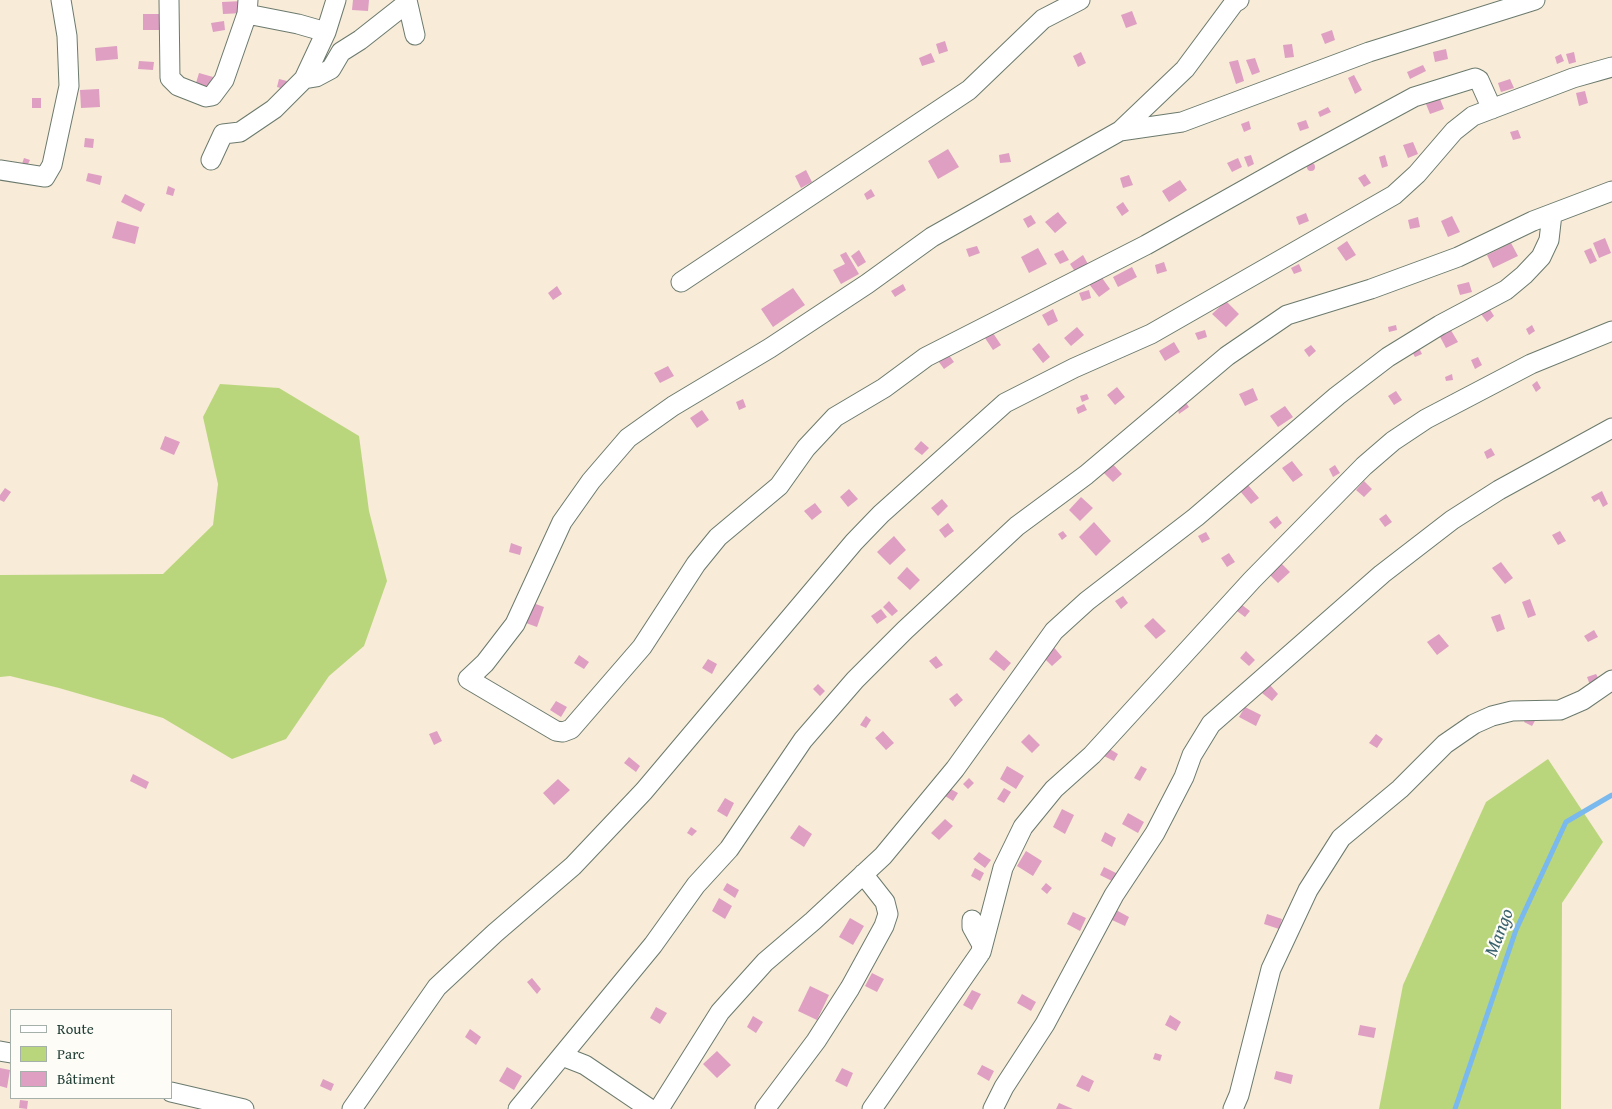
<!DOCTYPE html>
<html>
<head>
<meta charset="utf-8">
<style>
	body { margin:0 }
	#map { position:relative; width:1612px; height:1109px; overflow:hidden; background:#f8ebd8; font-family:"Gentium Book Plus",serif }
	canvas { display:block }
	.legend { position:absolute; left:10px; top:1009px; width:162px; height:90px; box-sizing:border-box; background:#fdfcf7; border:1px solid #a4b0a9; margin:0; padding:6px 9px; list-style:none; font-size:15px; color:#1f3d34 }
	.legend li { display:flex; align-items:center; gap:10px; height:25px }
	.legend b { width:25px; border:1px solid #a4b0a9 }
</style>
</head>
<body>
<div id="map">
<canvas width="1612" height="1109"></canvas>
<ul class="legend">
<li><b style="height:6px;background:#fff"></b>Route</li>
<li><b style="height:14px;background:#bad67c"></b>Parc</li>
<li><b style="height:14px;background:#de9fc2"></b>Bâtiment</li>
</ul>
</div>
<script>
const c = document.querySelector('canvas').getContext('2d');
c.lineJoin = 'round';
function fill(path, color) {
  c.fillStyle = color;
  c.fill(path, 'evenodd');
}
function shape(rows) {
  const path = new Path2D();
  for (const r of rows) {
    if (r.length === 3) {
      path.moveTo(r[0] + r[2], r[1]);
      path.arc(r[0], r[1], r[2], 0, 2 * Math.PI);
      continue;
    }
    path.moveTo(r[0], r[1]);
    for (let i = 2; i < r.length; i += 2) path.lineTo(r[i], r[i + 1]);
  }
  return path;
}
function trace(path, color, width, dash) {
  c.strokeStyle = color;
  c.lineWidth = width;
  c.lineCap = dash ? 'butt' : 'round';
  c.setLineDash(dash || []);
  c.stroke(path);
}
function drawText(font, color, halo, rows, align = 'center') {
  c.font = font + ' "Gentium Book Plus",serif';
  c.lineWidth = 4.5;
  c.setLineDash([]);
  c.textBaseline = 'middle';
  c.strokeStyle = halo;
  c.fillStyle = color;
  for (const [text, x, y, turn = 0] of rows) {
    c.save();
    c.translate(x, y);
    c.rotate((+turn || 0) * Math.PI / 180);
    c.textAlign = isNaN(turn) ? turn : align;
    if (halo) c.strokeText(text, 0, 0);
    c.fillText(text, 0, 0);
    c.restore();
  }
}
const green = shape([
	[220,384,279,388,359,436,369,511,387,581,364,646,329,676,286,739,232,759,163,718,59,688,10,676,0,677,0,575,163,574,213,525,218,484,203,417],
	[1548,759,1603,842,1562,903,1561,1109,1379,1109,1403,985,1486,802]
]);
const stream = shape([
	[1455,1109,1516,930,1566,822,1612,795]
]);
const building = shape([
	[353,0,369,0,368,11,352,10],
	[243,1,244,13,223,14,222,2],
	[1132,11,1137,24,1126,28,1121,15],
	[143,14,161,14,161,30,143,30],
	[224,21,225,30,213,32,211,23],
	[1332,30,1335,40,1325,44,1321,34],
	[945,41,948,51,939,54,936,44],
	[1292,44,1294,57,1285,58,1283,45],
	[117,46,118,59,96,61,95,48],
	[1446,49,1448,59,1435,62,1433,52],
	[1081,52,1086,63,1078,67,1073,56],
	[1574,52,1576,62,1569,64,1566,54],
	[931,53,935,62,922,66,919,58],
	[1561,54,1564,61,1557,64,1555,57],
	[1255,58,1260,72,1252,75,1246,60],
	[1238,60,1244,81,1236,84,1229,62],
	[139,61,154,62,153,70,138,69],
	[1423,65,1426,71,1410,79,1407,72],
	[199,73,213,77,210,88,196,83],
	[1354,75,1362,90,1355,94,1348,78],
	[279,79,287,81,284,89,277,87],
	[1510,79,1514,88,1501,92,1498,83],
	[99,89,100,107,81,108,80,90],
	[1585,91,1588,103,1579,106,1576,93],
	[32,98,41,98,41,108,32,108],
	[1440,99,1444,109,1430,114,1426,104],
	[1328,107,1331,112,1320,117,1318,112],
	[1306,120,1309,128,1300,131,1297,123],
	[1249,121,1251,129,1244,132,1241,124],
	[1518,130,1521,138,1513,140,1510,132],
	[85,138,94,139,93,148,84,147],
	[1413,142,1418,154,1408,158,1403,145],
	[948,149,959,167,938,179,928,161],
	[1009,153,1011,162,1000,163,999,155],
	[1251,155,1254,164,1248,167,1244,157],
	[1385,155,1388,166,1382,168,1379,157],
	[24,158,30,160,27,166,22,164],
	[1238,158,1242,167,1232,172,1227,163],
	[1311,167,4],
	[806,170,812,182,801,188,795,176],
	[88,173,102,176,100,185,86,181],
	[1365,174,1371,183,1364,187,1358,178],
	[1129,175,1133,185,1123,188,1120,178],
	[1180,180,1187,190,1169,202,1162,191],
	[168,186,175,189,173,196,166,194],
	[871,189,875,196,867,200,864,194],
	[125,194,145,204,141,212,121,202],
	[1123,202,1129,211,1122,216,1116,207],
	[1058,212,1067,223,1055,233,1045,222],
	[1306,213,1309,221,1299,225,1296,217],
	[1031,215,1036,223,1028,228,1023,219],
	[1452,216,1460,232,1448,237,1441,221],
	[1418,217,1420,227,1410,229,1408,220],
	[117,221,139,227,135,244,112,238],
	[1605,238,1611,253,1599,258,1593,243],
	[1347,241,1356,255,1346,261,1337,248],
	[1511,243,1518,256,1493,268,1487,255],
	[977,246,980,253,969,257,966,249],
	[1038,248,1047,264,1029,273,1021,257],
	[1591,248,1597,261,1590,264,1584,251],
	[859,250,866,262,858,267,851,256],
	[1063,250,1069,260,1060,264,1054,254],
	[846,252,859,274,841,284,833,270,845,264,840,255],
	[1083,255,1089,266,1076,273,1070,264],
	[1164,262,1167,271,1157,274,1155,265],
	[1299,264,1302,271,1294,274,1291,268],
	[1132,267,1137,277,1118,287,1113,277],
	[1100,275,1110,289,1099,297,1089,284],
	[1469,282,1472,292,1460,295,1457,285],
	[903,284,906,290,895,297,891,291],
	[557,286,562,294,553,300,548,293],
	[793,288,805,305,773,327,761,309],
	[1089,290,1091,298,1082,301,1079,293],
	[1226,301,1239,314,1226,327,1212,314],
	[1489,308,1494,316,1487,322,1481,314],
	[1053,309,1058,321,1048,326,1042,315],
	[1396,325,1397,330,1389,332,1388,327],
	[1532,325,1535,331,1529,335,1526,329],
	[1077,327,1084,335,1071,346,1064,338],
	[1449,327,1458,342,1446,348,1438,333],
	[1205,330,1207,337,1198,340,1195,333],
	[993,333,1001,345,993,350,985,338],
	[1174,342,1180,352,1165,361,1159,351],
	[1039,343,1050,357,1043,363,1032,349],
	[1311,345,1316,351,1309,357,1304,350],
	[1418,346,1422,354,1415,357,1411,350],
	[946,351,954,362,944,369,936,358],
	[1478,357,1482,365,1475,369,1471,360],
	[668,366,674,376,660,383,654,373],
	[1452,374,1453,380,1446,381,1445,377],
	[1537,381,1541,388,1536,392,1532,385],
	[1117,387,1125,397,1115,405,1107,395],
	[1253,388,1258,400,1245,406,1239,394],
	[1396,391,1402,400,1394,405,1388,396],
	[1087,394,1089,399,1082,402,1080,396],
	[743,399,746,407,739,410,736,402],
	[1184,400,1189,407,1179,414,1177,406],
	[1084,404,1087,410,1078,414,1076,408],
	[1285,406,1293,417,1278,427,1270,416],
	[702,410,709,420,697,428,690,418],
	[165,436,180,442,174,455,160,449],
	[921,441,929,448,922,455,914,449],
	[1491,448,1495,455,1487,459,1484,452],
	[1110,461,1122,474,1113,482,1101,470],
	[1292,461,1303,475,1293,482,1282,468],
	[1335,465,1340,473,1333,477,1329,469],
	[1364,481,1372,489,1364,497,1356,490],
	[1248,485,1259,498,1251,504,1240,491],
	[5,488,11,492,4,502,0,500,0,495],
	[849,489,858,499,848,507,840,497],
	[1602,491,1608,504,1603,507,1599,499,1594,502,1591,497],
	[1081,497,1093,508,1080,521,1069,510],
	[942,499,948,506,938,516,931,508],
	[815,503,822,512,812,520,804,511],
	[1386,514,1392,522,1385,527,1379,519],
	[1277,516,1282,523,1275,529,1269,522],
	[1094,522,1111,541,1096,556,1079,537],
	[948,523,954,531,945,538,939,530],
	[1063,531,1067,536,1062,540,1058,534],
	[1560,531,1566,541,1558,545,1552,535],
	[1206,532,1210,539,1202,543,1198,536],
	[894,536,906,550,890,565,877,552],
	[511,543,522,547,520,555,509,552],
	[1229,553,1235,562,1227,567,1221,558],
	[1280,562,1290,572,1278,583,1269,574],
	[1501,562,1513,578,1505,584,1492,568],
	[907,567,920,580,910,590,897,578],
	[1123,596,1128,603,1121,609,1115,601],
	[1530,599,1536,615,1528,618,1522,602],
	[889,601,898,611,892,616,883,607],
	[533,603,544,607,537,627,526,623],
	[1242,605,1250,611,1245,617,1237,611],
	[881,609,887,617,877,624,871,616],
	[1500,614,1505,629,1497,632,1491,617],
	[1153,618,1166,631,1156,639,1144,626],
	[1594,630,1598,637,1588,642,1584,636],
	[1439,634,1449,646,1437,655,1427,642],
	[1052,645,1062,657,1052,666,1041,655],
	[996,650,1011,663,1004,671,989,659],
	[1246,651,1255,660,1249,666,1240,658],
	[579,655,589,662,584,669,574,663],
	[936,656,943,665,936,669,929,661],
	[708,659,717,664,712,674,702,668],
	[1596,674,1600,681,1590,685,1587,677],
	[818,684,825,691,820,696,813,689],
	[1270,685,1278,694,1272,701,1262,693],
	[957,693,963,700,955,707,949,699],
	[556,701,567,707,561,717,550,710],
	[1245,707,1261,715,1256,726,1239,717],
	[1528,715,1536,719,1532,726,1524,722],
	[866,716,871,720,866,728,860,725],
	[437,731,442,741,434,745,429,734],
	[883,731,894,743,886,750,875,738],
	[1029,734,1040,745,1032,753,1021,742],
	[1376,734,1383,739,1377,748,1369,743],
	[1108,748,1118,754,1114,761,1104,756],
	[629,757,640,766,636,772,624,763],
	[1007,766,1024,776,1016,789,1000,779],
	[1141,766,1147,769,1140,781,1134,778],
	[133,774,149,782,146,789,130,781],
	[969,778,974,783,968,789,963,784],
	[558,779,570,790,554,805,543,793],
	[947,787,958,793,953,801,942,794],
	[1004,788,1011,792,1004,803,997,799],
	[725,798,734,803,727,817,717,811],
	[1062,809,1074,815,1065,834,1053,827],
	[1128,813,1144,822,1138,833,1122,824],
	[945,819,953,826,939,840,931,833],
	[799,825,812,834,804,847,790,838],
	[691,827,697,831,692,836,687,833],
	[1105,832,1116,838,1112,847,1101,841],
	[1026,851,1042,861,1033,876,1017,866],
	[979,852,991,860,985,868,973,859],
	[1104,867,1122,876,1118,884,1100,875],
	[975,868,984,873,980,881,971,876],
	[727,883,739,890,735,898,723,890],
	[1046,883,1052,888,1047,894,1041,889],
	[719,898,732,906,725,919,712,911],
	[1116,910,1129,917,1125,926,1112,920],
	[1073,912,1086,918,1080,931,1067,924],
	[1267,914,1282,919,1279,929,1264,924],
	[850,918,864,926,853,945,839,937],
	[872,973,884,979,877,992,865,986],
	[532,978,541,989,537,994,527,982],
	[810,986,829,995,817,1020,798,1011],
	[972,990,981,994,972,1010,963,1005],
	[1022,994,1036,1002,1031,1011,1017,1003],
	[656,1007,667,1013,660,1024,650,1018],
	[1170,1015,1181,1022,1176,1031,1165,1025],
	[753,1016,763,1022,756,1033,747,1027],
	[1360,1025,1376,1028,1374,1038,1358,1035],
	[470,1029,481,1037,476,1045,465,1037],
	[717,1051,731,1065,717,1078,703,1064],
	[1155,1053,1162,1055,1160,1061,1153,1059],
	[982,1065,994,1071,989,1081,977,1074],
	[507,1067,522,1076,514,1090,499,1081],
	[0,1068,10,1070,7,1088,0,1086],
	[842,1068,853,1073,847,1087,835,1081],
	[1276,1071,1293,1075,1291,1084,1274,1079],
	[1082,1075,1094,1081,1089,1092,1076,1086],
	[323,1079,334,1084,331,1091,320,1086],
	[20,1100,28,1101,27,1109,19,1108],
	[1059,1103,1073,1109,1056,1109]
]);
const minor = shape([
	[169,0,170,78,178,86,206,97,212,96,224,80,247,14,248,0],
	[407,0,415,35],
	[247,14,298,24,326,32],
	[304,79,316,77,331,69,341,52,360,40,407,3],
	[1492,109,1479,80,1475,78,1414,97,1292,163,1146,245,926,357,884,388,835,417,806,448,779,486,718,537,696,564,642,647,571,729,563,732,556,731,468,679,485,663,515,624,562,522,591,481,628,438,673,406,770,348,867,284,932,237,1120,131,1182,122,1369,52,1535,0],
	[1120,131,1185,69,1234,3,1239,0],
	[211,160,223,134,240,132,274,109,304,79,326,32,336,0],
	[0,170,45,177,52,165,69,86,67,36,61,0],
	[681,282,969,90,1043,19,1080,0],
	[981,952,1003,868,1023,827,1054,789,1092,755,1252,580,1364,466,1393,441,1426,419,1531,364,1612,331],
	[0,1051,11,1053],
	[562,1056,585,1065,650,1109],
	[171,1092,244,1109],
	[352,1109,437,987,495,933,573,866,644,791,854,542,881,514,1005,403,1074,368,1151,334,1394,195,1417,174,1454,131,1473,116,1573,78,1612,67],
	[518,1109,653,945,696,885,729,849,803,740,855,680,905,630,1017,526,1086,475,1227,356,1287,315,1371,289,1458,257,1533,221,1612,191],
	[659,1109,720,1012,765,962,813,921,883,856,955,769,1054,631,1087,601,1196,517,1337,396,1388,357,1440,325,1506,290,1524,275,1541,257,1549,240,1552,214],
	[765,1109,816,1041,850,988,884,926,888,914,885,902,863,874],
	[872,1109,981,952,982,945,972,927,972,920],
	[993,1109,1004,1087,1045,1024,1114,895,1155,833,1184,777,1192,755,1211,724,1382,574,1452,520,1499,490,1612,428],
	[1233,1109,1239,1095,1271,969,1308,890,1341,838,1400,789,1445,744,1474,724,1492,716,1512,711,1560,710,1583,700,1612,680]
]);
const waterNames = [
	["Mango",1500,933,-69]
];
fill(green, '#bad67c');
trace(stream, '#7ab9ee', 5);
fill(building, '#de9fc2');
trace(minor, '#6b7a6d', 21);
trace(minor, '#fff', 19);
drawText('italic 19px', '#3a626c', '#fdfcf7', waterNames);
</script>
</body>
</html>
